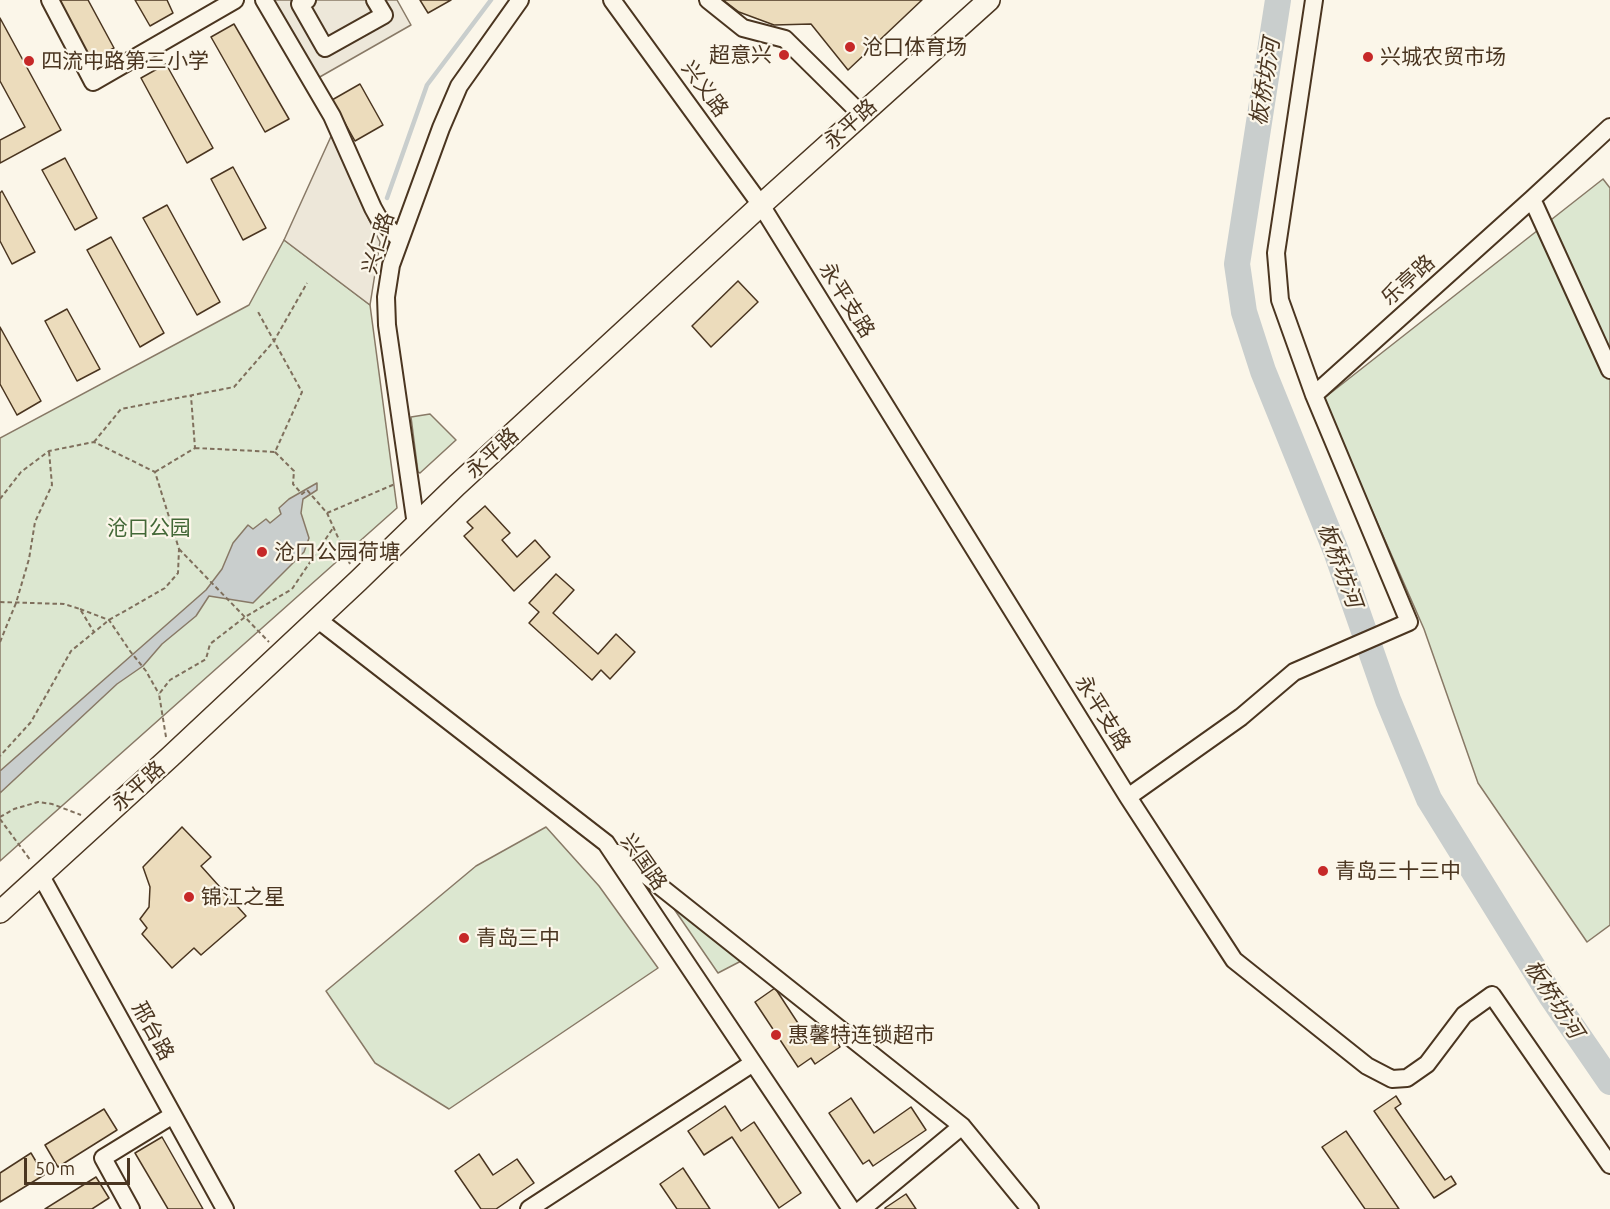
<!DOCTYPE html>
<html>
<head>
<meta charset="utf-8">
<style>
	body { margin:0 }
	#map { position:relative; width:1610px; height:1209px; overflow:hidden; background:#fbf6e9; font-family:Ubuntu,sans-serif }
	canvas { display:block }
	.scale { position:absolute; left:24px; top:1158px; width:106px; height:27px; box-sizing:border-box; border:3px solid #4a3520; border-top:0; padding-left:8px; font-size:18px; line-height:21px; white-space:nowrap; color:#4a3520; -webkit-text-stroke:4px #fbf6e9; paint-order:stroke }
</style>
</head>
<body>
<div id="map">
<canvas width="1610" height="1209"></canvas>
<div class="scale">50 m</div>
</div>
<script>
const c = document.querySelector('canvas').getContext('2d');
c.lineJoin = 'round';
function fill(path, color) {
  c.fillStyle = color;
  c.fill(path, 'evenodd');
}
function shape(rows) {
  const path = new Path2D();
  for (const r of rows) {
    path.moveTo(r[0], r[1]);
    for (let i = 2; i < r.length; i += 2) path.lineTo(r[i], r[i + 1]);
  }
  return path;
}
function trace(path, color, width, dash) {
  c.strokeStyle = color;
  c.lineWidth = width;
  c.lineCap = dash ? 'butt' : 'round';
  c.setLineDash(dash || []);
  c.stroke(path);
}
function drawText(font, color, halo, rows, align = 'center') {
  c.font = font + ' Ubuntu,"Noto Sans SC",sans-serif';
  c.lineWidth = 4.5;
  c.setLineDash([]);
  c.textBaseline = 'middle';
  c.strokeStyle = halo;
  c.fillStyle = color;
  for (const [text, x, y, turn = 0] of rows) {
    c.save();
    c.translate(x, y);
    c.rotate((+turn || 0) * Math.PI / 180);
    c.textAlign = isNaN(turn) ? turn : align;
    if (halo) c.strokeText(text, 0, 0);
    c.fillText(text, 0, 0);
    c.restore();
  }
}
const green = shape([
	[1603,179,1610,188,1610,925,1587,942,1478,783,1424,629,1323,399,1603,179],
	[284,240,370,305,397,508,0,861,0,438,249,305,284,240],
	[430,414,456,440,420,473,418,472,411,417,430,414],
	[546,827,599,886,658,968,449,1109,375,1063,326,991,476,866,546,827],
	[672,906,743,960,718,973,672,906]
]);
const parking = shape([
	[274,0,397,0,411,25,318,78,274,0],
	[333,132,369,220,380,242,370,305,284,240,333,132]
]);
const water = shape([
	[317,483,317,490,303,499,301,513,309,538,304,552,253,603,209,596,196,616,162,644,143,666,117,684,0,793,0,771,206,590,222,569,233,543,248,525,253,529,266,519,270,523,281,514,279,508,289,499,317,483]
]);
const stream = shape([
	[387,198,427,85,491,0]
]);
const river = shape([
	[1278,0,1237,264,1244,312,1263,371,1336,551,1388,700,1429,799,1551,996,1610,1082]
]);
const building = shape([
	[57,0,88,0,114,48,90,61,57,0],
	[135,0,167,0,173,13,150,26,135,0],
	[420,0,451,0,428,13,420,0],
	[723,0,922,0,848,70,811,24,774,25,739,12,723,0],
	[0,18,61,130,0,163,0,140,25,127,0,81,0,18],
	[234,24,289,119,265,132,211,37,234,24],
	[166,64,213,148,187,163,141,78,166,64],
	[360,84,383,125,355,141,332,100,360,84],
	[65,158,97,218,75,230,42,170,65,158],
	[233,167,266,228,243,240,211,179,233,167],
	[2,191,35,252,12,264,0,241,0,193,2,191],
	[167,205,220,302,197,315,143,218,167,205],
	[111,237,164,333,140,347,87,250,111,237],
	[738,281,758,302,711,347,692,326,738,281],
	[67,309,100,369,77,381,45,321,67,309],
	[0,327,41,401,17,415,0,384,0,327],
	[485,506,510,533,502,540,517,557,535,540,550,557,514,591,464,536,473,528,467,522,485,506],
	[556,574,574,590,553,613,598,654,616,634,635,652,610,679,601,670,592,680,529,623,539,612,529,603,556,574],
	[182,827,211,857,201,866,246,916,201,955,194,948,172,968,142,934,147,928,140,919,149,907,150,887,143,867,182,827],
	[775,988,807,1037,826,1024,840,1047,815,1064,811,1058,798,1067,755,1002,775,988],
	[1396,1096,1401,1104,1395,1108,1445,1180,1451,1176,1456,1184,1434,1198,1374,1111,1396,1096],
	[851,1098,874,1133,911,1107,926,1130,873,1166,869,1160,863,1164,829,1113,851,1098],
	[725,1106,741,1131,754,1122,801,1193,779,1208,732,1137,704,1155,688,1131,725,1106],
	[104,1109,117,1130,58,1167,45,1145,104,1109],
	[1346,1131,1399,1209,1365,1209,1322,1147,1346,1131],
	[162,1137,203,1209,168,1209,135,1153,162,1137],
	[31,1153,44,1175,0,1202,0,1173,31,1153],
	[479,1154,493,1175,517,1159,534,1183,496,1209,481,1209,455,1171,479,1154],
	[683,1168,710,1209,677,1209,660,1184,683,1168],
	[96,1177,109,1198,92,1209,45,1209,96,1177],
	[906,1194,916,1209,885,1209,885,1208,906,1194]
]);
const path = shape([
	[94,442,121,409,234,387,274,341,307,283],
	[195,448,275,452,302,392,257,310],
	[275,452,294,471,293,484,302,494,307,490,327,513,350,564],
	[155,472,195,448,191,396],
	[0,499,21,472,49,451,94,442,155,472,179,549,178,573,165,588,109,620,71,651,31,722,0,756],
	[327,513,395,484],
	[179,549,269,642],
	[0,602,64,604,80,609,94,632],
	[80,609,109,620,130,651,146,671,159,694],
	[0,642,16,603,29,559,35,522,52,485,49,451],
	[166,737,159,694,170,680,206,659,210,644,245,617,292,589,333,528],
	[0,817,14,809,38,802,52,804,81,815],
	[0,819,31,861]
]);
const minor = shape([
	[50,0,93,82,235,0],
	[264,0,332,116,373,208,378,217,400,240],
	[307,0,300,4,325,48,384,15,375,0],
	[612,0,761,205,1128,797,1234,960,1367,1066,1392,1079,1407,1078,1427,1064,1464,1015,1492,995,1610,1165],
	[708,0,743,28,785,39,861,114],
	[1532,199,1610,370],
	[1314,395,1532,199,1610,127],
	[416,525,387,325,386,297,391,265,441,128,459,86,520,0],
	[317,619,606,843,851,1209],
	[1128,797,1241,717,1294,672,1409,622,1314,395,1280,300,1276,253,1314,0],
	[618,853,962,1126,1030,1209],
	[41,876,225,1209],
	[131,1209,103,1158,173,1115],
	[529,1209,753,1063],
	[862,1209,962,1126]
]);
const major = shape([
	[0,912,170,757,358,581,457,485,761,205,989,0]
]);
const markers = [
	[850,47,6,"#c62828"],
	[784,55,6,"#c62828"],
	[1368,57,6,"#c62828"],
	[29,61,6,"#c62828"],
	[262,552,6,"#c62828"],
	[1323,871,6,"#c62828"],
	[189,897,6,"#c62828"],
	[464,938,6,"#c62828"],
	[776,1035,6,"#c62828"]
];
const poiNames = [
	["沧口体育场",862,47],
	["超意兴",772,55,"right"],
	["兴城农贸市场",1380,57],
	["四流中路第三小学",41,61],
	["沧口公园荷塘",274,552],
	["青岛三十三中",1335,871],
	["锦江之星",201,897],
	["青岛三中",476,938],
	["惠馨特连锁超市",788,1035]
];
const streetNames = [
	["兴义路",705,89,54],
	["永平路",850,124,-42],
	["兴仁路",378,243,-73],
	["乐亭路",1408,280,-42],
	["永平支路",847,300,58],
	["永平路",492,453,-43],
	["永平支路",1103,713,58],
	["永平路",138,786,-42],
	["兴国路",644,862,55],
	["邢台路",153,1031,61]
];
const parkNames = [
	["沧口公园",149,528]
];
const waterNames = [
	["板桥坊河",1265,82,-81],
	["板桥坊河",1340,565,70],
	["板桥坊河",1554,999,57]
];
fill(green, '#dce7d0');
trace(green, '#887966', 1.5);
fill(parking, '#ede7d9');
trace(parking, '#887966', 1.5);
fill(water, '#c9cecd');
trace(water, '#887966', 1.5);
trace(stream, '#c9cecd', 4.5);
trace(river, '#c9cecd', 26);
fill(building, '#ecdcbc');
trace(building, '#4a3520', 1.5);
trace(minor, '#4a3520', 20);
trace(major, '#4a3520', 24);
trace(path, '#7f6f5c', 2, [4.5, 3]);
trace(minor, '#fbf6e9', 16);
trace(major, '#fbf6e9', 21);
for (const [x, y, r, color] of markers) {
  const dot = new Path2D();
  dot.arc(x, y, r, 0, 2 * Math.PI);
  c.fillStyle = color;
  c.fill(dot);
  trace(dot, '#fbf6e9', 2);
}
drawText('21px', '#4a3520', '#fbf6e9', poiNames, 'left');
drawText('21px', '#4a3520', '#fbf6e9', streetNames);
drawText('21px', '#436837', '#fbf6e9', parkNames);
drawText('italic 22px', '#4a3520', '#fbf6e9', waterNames);
</script>
</body>
</html>
